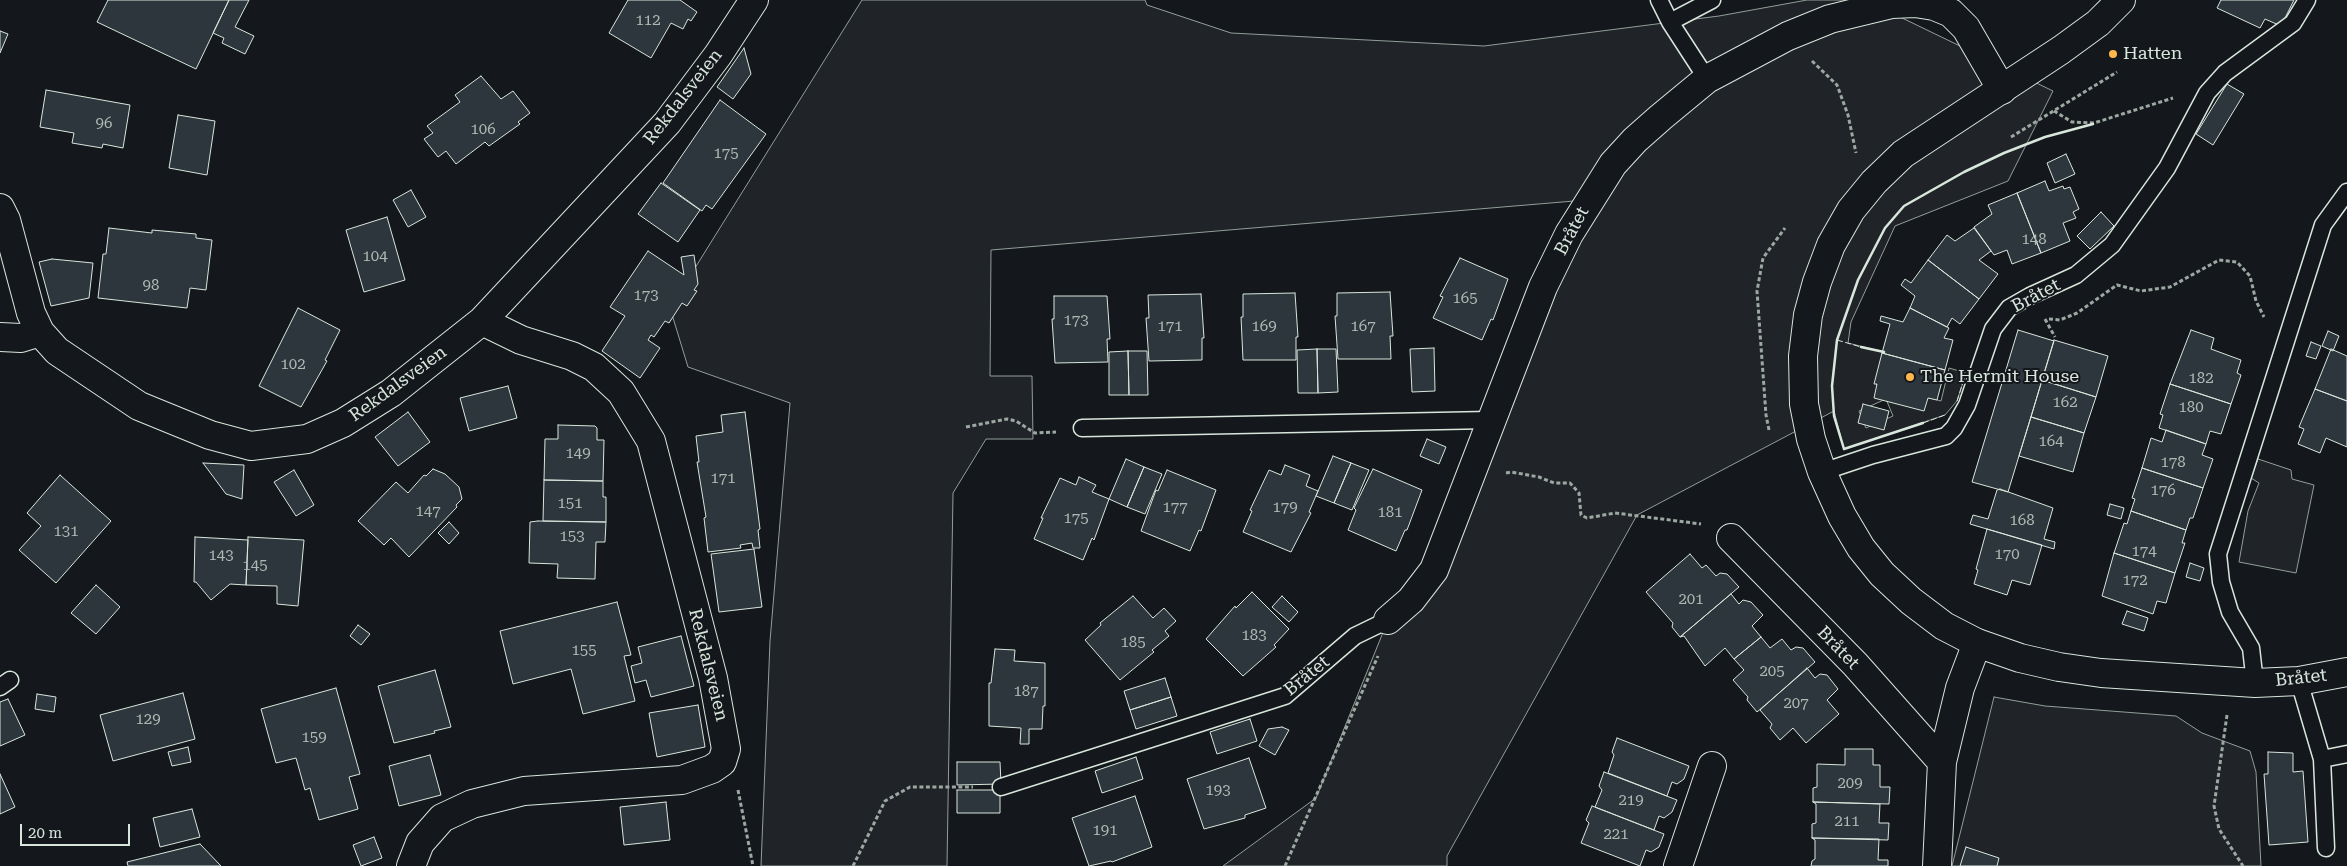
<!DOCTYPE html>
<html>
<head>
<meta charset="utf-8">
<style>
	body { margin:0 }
	#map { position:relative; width:2347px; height:866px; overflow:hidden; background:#14181c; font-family:"Roboto Serif",serif }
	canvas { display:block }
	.scale { position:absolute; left:20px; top:824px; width:110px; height:22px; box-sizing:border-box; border:2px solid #d8e6dc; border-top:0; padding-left:6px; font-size:15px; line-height:18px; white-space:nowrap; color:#d8e6dc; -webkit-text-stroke:4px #14181c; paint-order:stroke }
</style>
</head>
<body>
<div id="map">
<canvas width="2347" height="866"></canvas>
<div class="scale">20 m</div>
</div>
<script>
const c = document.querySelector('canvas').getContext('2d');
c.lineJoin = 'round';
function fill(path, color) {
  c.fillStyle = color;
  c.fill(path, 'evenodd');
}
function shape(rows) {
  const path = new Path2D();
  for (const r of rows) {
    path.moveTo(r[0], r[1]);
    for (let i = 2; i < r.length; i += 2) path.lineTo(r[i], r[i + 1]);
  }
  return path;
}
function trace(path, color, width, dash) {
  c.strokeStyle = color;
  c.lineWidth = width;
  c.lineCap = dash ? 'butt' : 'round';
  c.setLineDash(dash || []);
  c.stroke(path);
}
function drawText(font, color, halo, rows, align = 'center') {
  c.font = font + ' "Roboto Serif",serif';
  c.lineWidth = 4;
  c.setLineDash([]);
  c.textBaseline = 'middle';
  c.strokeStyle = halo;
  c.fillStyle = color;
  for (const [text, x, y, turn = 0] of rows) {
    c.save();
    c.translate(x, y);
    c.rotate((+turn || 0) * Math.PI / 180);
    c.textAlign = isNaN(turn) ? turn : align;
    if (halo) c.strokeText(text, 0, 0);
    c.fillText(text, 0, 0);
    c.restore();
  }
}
const green = shape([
	[862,0,1145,0,1147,5,1231,33,1484,46,1719,16,1807,0,1865,0,2053,91,2008,181,1895,226,1851,322,1848,343,1884,352,1876,384,1941,401,1949,368,1966,373,1957,401,1945,415,1844,449,1834,411,1637,515,1447,856,1447,866,1223,866,1316,798,1388,620,1434,570,1586,200,991,250,990,376,1032,376,1033,439,986,439,953,493,947,866,761,866,770,641,790,403,688,367,670,308,862,0],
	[1886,399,1893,416,1866,428,1859,411,1886,399],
	[2258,459,2291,470,2292,479,2314,485,2296,573,2239,562,2248,511,2259,483,2251,478,2258,459],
	[1994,697,2045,706,2176,716,2202,733,2250,751,2256,772,2261,866,1952,866,1994,697]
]);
const building = shape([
	[108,0,229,0,196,69,97,22,108,0],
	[229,0,249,0,235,27,254,36,245,54,222,43,224,38,213,33,229,0],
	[628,0,680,0,697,12,691,21,688,19,683,29,671,23,651,58,609,33,628,0],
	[2221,0,2294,0,2281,26,2265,19,2260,28,2217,8,2221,0],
	[0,31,8,34,0,53,0,31],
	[744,48,751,74,733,99,717,87,744,48],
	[481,76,501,99,513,91,530,113,518,122,520,124,489,146,485,142,456,164,446,151,438,157,424,139,433,133,427,126,460,102,455,95,481,76],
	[2227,84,2244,94,2213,145,2196,134,2227,84],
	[46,90,130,105,123,148,103,144,102,148,72,143,74,133,40,127,46,90],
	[720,100,766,134,712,209,706,205,702,211,663,183,720,100],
	[178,115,215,121,207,175,169,168,178,115],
	[2066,154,2075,174,2055,183,2047,163,2066,154],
	[2045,181,2049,191,2063,186,2064,189,2070,187,2079,209,2073,212,2076,218,2063,223,2070,241,2041,253,2017,193,2045,181],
	[661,183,700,210,678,242,638,214,661,183],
	[411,190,426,217,408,227,393,200,411,190],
	[2017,193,2041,253,2012,264,2007,250,1994,255,1974,227,1992,214,1988,205,2017,193],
	[2101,212,2114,226,2090,249,2077,236,2101,212],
	[387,217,405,280,364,292,346,230,387,217],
	[109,228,152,233,152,230,196,234,196,238,212,240,206,290,190,288,187,308,98,298,103,254,106,254,109,228],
	[1974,228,1991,251,1979,260,1998,274,1979,299,1928,260,1947,235,1955,241,1974,228],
	[648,251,684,275,681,257,694,255,698,284,694,290,697,291,687,306,682,303,669,323,665,321,654,337,651,335,648,340,660,348,640,378,602,351,625,316,610,307,648,251],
	[1460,258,1508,279,1493,320,1491,319,1482,340,1433,318,1443,297,1440,296,1460,258],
	[52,259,93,263,89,298,51,306,39,262,52,259],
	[1928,260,1979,299,1960,324,1952,318,1947,327,1910,308,1915,296,1901,285,1905,279,1911,283,1928,260],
	[1390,292,1393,336,1390,336,1391,359,1338,359,1335,316,1337,316,1337,293,1390,292],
	[1295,293,1298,337,1296,337,1296,360,1243,360,1241,317,1243,317,1243,294,1295,293],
	[1201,294,1204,338,1202,338,1202,360,1149,361,1146,318,1149,318,1148,295,1201,294],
	[1054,296,1107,296,1110,339,1107,339,1108,362,1055,363,1052,319,1054,319,1054,296],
	[298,308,340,330,325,360,327,361,301,407,259,386,298,308],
	[1910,308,1949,328,1944,338,1953,340,1945,370,1882,353,1890,324,1880,321,1881,316,1903,322,1910,308],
	[2018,330,2054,341,2008,492,1972,482,2018,330],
	[2191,330,2214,338,2211,349,2241,360,2237,373,2241,375,2231,404,2170,384,2191,330],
	[2328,331,2339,336,2333,351,2322,346,2328,331],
	[2054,340,2108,356,2096,397,2042,380,2054,340],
	[2311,342,2321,346,2316,359,2306,356,2311,342],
	[1434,348,1435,391,1412,392,1410,349,1434,348],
	[1317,349,1336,349,1338,392,1318,393,1317,349],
	[1317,349,1318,393,1298,393,1297,350,1317,349],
	[2331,349,2347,356,2347,401,2315,389,2331,349],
	[1128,351,1147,351,1148,395,1129,395,1128,351],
	[1128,351,1129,395,1109,395,1109,352,1128,351],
	[1882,353,1945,370,1937,400,1928,398,1924,411,1874,398,1877,384,1874,384,1882,353],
	[2042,380,2096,397,2084,433,2031,417,2042,380],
	[2170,384,2231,404,2221,434,2210,431,2206,444,2159,428,2163,415,2160,414,2170,384],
	[508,386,517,418,469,431,460,398,508,386],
	[2315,389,2347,401,2347,447,2326,438,2320,453,2298,444,2304,429,2299,427,2315,389],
	[1863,404,1889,411,1884,430,1858,423,1863,404],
	[408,412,430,442,398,466,375,437,408,412],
	[745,412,760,529,758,530,760,548,753,548,752,543,740,545,741,548,708,552,704,518,706,517,697,462,699,462,696,436,723,432,721,415,745,412],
	[2031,417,2084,433,2073,472,2019,456,2031,417],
	[558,425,595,426,597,428,597,440,604,440,603,481,544,480,545,439,558,439,558,425],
	[2166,430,2206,444,2202,455,2213,459,2203,488,2142,468,2151,438,2162,442,2166,430],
	[1427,439,1446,447,1439,464,1420,456,1427,439],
	[1333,456,1351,463,1334,503,1316,496,1333,456],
	[1126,459,1144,467,1127,507,1109,499,1126,459],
	[203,463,244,465,242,499,226,494,203,463],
	[1351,463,1369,470,1352,510,1334,503,1351,463],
	[1285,465,1310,475,1306,486,1318,491,1309,512,1311,513,1291,552,1243,532,1252,511,1250,510,1269,470,1281,475,1285,465],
	[1144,467,1162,474,1145,514,1127,507,1144,467],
	[2142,468,2203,488,2193,518,2190,518,2186,530,2131,511,2135,499,2132,498,2142,468],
	[433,469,445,474,459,487,462,499,456,505,457,507,409,557,391,538,384,545,358,521,396,482,408,493,424,475,426,476,433,469],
	[1373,469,1422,490,1407,530,1405,530,1396,551,1348,530,1356,510,1354,508,1373,469],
	[294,470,314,505,296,516,274,482,294,470],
	[1167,470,1216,490,1201,531,1199,530,1190,551,1141,531,1156,490,1158,491,1167,470],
	[60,475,111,521,56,583,19,550,41,526,27,513,60,475],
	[1079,477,1096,485,1092,492,1109,499,1094,540,1092,538,1083,560,1034,539,1043,518,1041,518,1060,478,1076,485,1079,477],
	[544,480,603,481,603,497,606,497,606,522,543,521,544,480],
	[2000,489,2053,508,2044,539,2055,542,2054,549,1970,524,1973,515,1988,519,1997,490,2000,489],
	[2110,504,2124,508,2121,519,2107,515,2110,504],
	[2131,511,2186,530,2182,543,2185,543,2175,573,2114,553,2124,523,2127,524,2131,511],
	[538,521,606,522,605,542,596,542,595,579,557,578,558,564,529,563,530,522,538,521],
	[449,522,459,533,449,544,438,533,449,522],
	[1987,529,2042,545,2030,585,2012,580,2007,595,1974,584,1978,570,1976,569,1987,529],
	[195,537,248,540,246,585,230,584,211,600,196,582,194,582,195,537],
	[248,537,304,540,298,606,277,604,277,586,246,585,248,537],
	[754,549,762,607,719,612,711,554,754,549],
	[2114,553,2175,573,2166,603,2157,601,2153,614,2102,596,2114,553],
	[1690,554,1702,568,1706,565,1716,576,1720,573,1727,574,1739,587,1680,637,1672,627,1673,623,1646,592,1690,554],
	[2190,563,2204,568,2200,581,2186,577,2190,563],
	[96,585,120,607,96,634,71,613,96,585],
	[1252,592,1289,629,1274,645,1276,647,1243,676,1206,639,1235,606,1236,608,1252,592],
	[1731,594,1739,604,1743,600,1751,602,1763,615,1752,626,1761,637,1734,659,1725,648,1705,666,1684,636,1680,637,1731,594],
	[1133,596,1153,618,1164,608,1176,621,1165,631,1169,636,1152,650,1154,652,1120,680,1085,640,1101,625,1100,623,1133,596],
	[1282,596,1298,612,1289,622,1272,607,1282,596],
	[617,602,631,655,624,656,635,701,583,714,571,669,513,684,500,631,617,602],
	[2127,611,2148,618,2144,631,2122,624,2127,611],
	[358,625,370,634,361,645,350,636,358,625],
	[681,636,694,686,651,697,646,680,635,683,631,666,642,663,638,647,681,636],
	[1761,637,1770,648,1782,639,1791,650,1796,647,1803,648,1815,662,1757,712,1747,700,1748,697,1733,680,1744,670,1734,659,1761,637],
	[995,649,1015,650,1014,661,1045,663,1045,706,1043,706,1042,729,1029,729,1029,744,1020,744,1021,728,989,726,989,683,991,683,995,649],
	[1807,668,1815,678,1820,674,1827,675,1838,689,1827,700,1839,714,1806,743,1793,728,1780,740,1770,728,1772,724,1760,710,1807,668],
	[435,670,451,727,434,731,435,733,394,743,378,686,435,670],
	[1165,678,1171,697,1130,710,1124,691,1165,678],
	[336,688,360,774,349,777,358,809,319,820,310,788,305,790,296,758,276,763,261,709,336,688],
	[183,693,195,739,113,761,100,715,183,693],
	[37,694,56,697,54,712,35,709,37,694],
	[1171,697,1177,716,1136,729,1130,710,1171,697],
	[8,699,25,735,0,746,0,702,8,699],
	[698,705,705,747,657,757,649,713,698,705],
	[1250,719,1257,741,1217,754,1210,732,1250,719],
	[1282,727,1289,730,1275,755,1259,746,1268,729,1282,727],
	[1617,738,1689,766,1684,779,1677,784,1672,782,1667,796,1608,773,1614,755,1612,752,1617,738],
	[188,747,191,762,172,766,168,752,188,747],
	[1845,749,1873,749,1873,765,1880,765,1880,787,1890,787,1889,804,1813,802,1813,788,1817,787,1817,764,1845,765,1845,749],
	[2268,752,2293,753,2293,772,2303,771,2308,842,2269,845,2264,774,2268,774,2268,752],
	[430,755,441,795,399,806,389,766,430,755],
	[1136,757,1143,779,1102,793,1095,771,1136,757],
	[1249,758,1266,808,1245,815,1245,818,1204,829,1187,779,1249,758],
	[957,762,1000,762,1001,784,957,785,957,762],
	[1604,772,1677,800,1672,812,1664,818,1659,816,1654,830,1595,807,1602,790,1599,786,1604,772],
	[0,774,15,807,0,814,0,774],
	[957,790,1000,790,1000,813,957,813,957,790],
	[1135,796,1152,847,1112,862,1111,861,1089,866,1072,818,1135,796],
	[666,802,670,840,624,845,620,807,666,802],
	[1813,802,1880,804,1879,823,1889,823,1888,840,1812,838,1812,824,1816,823,1816,804,1813,802],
	[1592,806,1664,834,1659,847,1651,852,1646,850,1640,866,1581,843,1589,823,1586,820,1592,806],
	[192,809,200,837,160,847,153,818,192,809],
	[374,837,382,858,361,866,353,845,374,837],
	[1812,838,1879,839,1878,860,1888,860,1888,866,1811,866,1812,861,1815,859,1815,840,1812,838],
	[200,844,221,866,128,866,127,862,200,844],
	[1966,847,1999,858,1997,866,1960,866,1966,847]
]);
const path = shape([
	[1812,61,1837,85,1848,115,1856,153],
	[2054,111,2072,122,2094,123,2173,98],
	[2011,137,2117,72],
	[2045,319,2055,337],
	[2049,319,2060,320,2077,313,2117,285,2141,291,2170,287,2219,260,2237,262,2250,276,2256,301,2264,317],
	[966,427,1007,419,1016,421,1035,433,1056,432],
	[1769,430,1766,415,1757,291,1763,258,1785,228],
	[1506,473,1511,472,1539,477,1554,483,1570,483,1579,493,1581,515,1587,518,1615,513,1701,524],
	[2227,715,2214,806,2219,829,2243,866],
	[738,790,753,866],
	[853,866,885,801,910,787,973,787],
	[1285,866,1378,656]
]);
const lane = shape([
	[1659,0,1670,22],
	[1707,79,1670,22,1712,0],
	[1082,428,1490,420],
	[1822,472,1873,455,1946,436,1954,428,1967,405,1993,329,2009,308,2030,296,2076,275,2112,245,2167,168,2207,93,2225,73,2293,23,2307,0],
	[2299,681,2322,759,2347,754],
	[2255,683,2251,648,2230,612,2221,582,2218,554,2323,225,2347,192],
	[0,687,10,680],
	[2322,759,2326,848],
	[1001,787,1285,696,1355,636,1388,620]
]);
const street = shape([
	[0,208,6,220,31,313,40,332,57,351,139,406,210,435,251,446,307,439,343,423,391,393,482,321,667,123,718,55,754,0],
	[0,337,21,338,40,332],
	[1731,538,1855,664,1942,762],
	[1388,620,1411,600,1434,570,1543,287,1569,234,1613,164,1635,140,1661,117,1707,79,1788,36,1830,19,1892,4,1915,3,1934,6,1951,13,1966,28,2002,90],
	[411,866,420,843,442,818,472,804,524,791,682,780,712,769,722,762,726,749,713,678,651,441,621,392,594,367,572,356,521,340,482,321],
	[1678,866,1712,766],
	[1937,866,1942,762,1960,688,1977,643]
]);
const secondary = shape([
	[2121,0,2098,23,2061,50,1903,154,1874,182,1851,210,1831,245,1817,282,1808,315,1803,356,1804,404,1811,439,1822,472,1842,516,1861,548,1882,574,1911,601,1944,626,1977,643,2020,658,2059,667,2101,673,2255,683,2299,681,2347,672]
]);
const fence = shape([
	[1837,340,1861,347],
	[1957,401,1966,373],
	[1923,423,1945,415]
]);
const wall = shape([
	[1861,347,1884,352],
	[1923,423,1844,449,1834,416,1832,386,1837,340,1858,280,1885,228,1904,206,1964,172,2004,153,2045,137,2093,124]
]);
const markers = [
	[2113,54,5,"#ffb74d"],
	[1910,377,5,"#ffb74d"]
];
const numberNames = [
	["112",648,21],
	["96",104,124],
	["106",483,130],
	["175",726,154],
	["148",2034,240],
	["104",375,257],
	["98",151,286],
	["173",646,296],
	["165",1465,299],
	["173",1076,321],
	["171",1170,327],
	["169",1264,327],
	["167",1363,327],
	["102",293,365],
	["182",2201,379],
	["162",2065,403],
	["180",2191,408],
	["164",2051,442],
	["149",578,454],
	["178",2173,463],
	["171",723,479],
	["176",2163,491],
	["151",570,504],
	["177",1175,508],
	["179",1285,508],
	["147",428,512],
	["181",1390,513],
	["175",1076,519],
	["168",2022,521],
	["131",66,532],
	["153",572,537],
	["174",2144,552],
	["170",2007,555],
	["143",221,556],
	["145",255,566],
	["172",2135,581],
	["201",1691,600],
	["183",1254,636],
	["185",1133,643],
	["155",584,651],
	["205",1772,672],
	["187",1026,692],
	["207",1796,704],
	["129",148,720],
	["159",314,738],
	["209",1850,784],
	["193",1218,791],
	["219",1631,801],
	["211",1847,822],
	["191",1105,831],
	["221",1616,835]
];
const poiNames = [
	["Hatten",2123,54],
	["The Hermit House",1920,377]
];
const streetNames = [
	["Rekdalsveien",683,97,-52],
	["Bråtet",1572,231,-62],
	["Bråtet",2036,296,-28],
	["Rekdalsveien",398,384,-36],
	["Bråtet",1838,648,46],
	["Rekdalsveien",708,665,76],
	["Bråtet",1307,676,-39],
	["Bråtet",2301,678,-6]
];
fill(green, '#202428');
trace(green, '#939e99', 1);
fill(building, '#2c363c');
trace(building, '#d8e6dc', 1);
trace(lane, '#d8e6dc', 19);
trace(street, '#d8e6dc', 30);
trace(secondary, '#d8e6dc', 30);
trace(path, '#9da8a2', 3, [4, 2.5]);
trace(lane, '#14181c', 16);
trace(street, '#14181c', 28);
trace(secondary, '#14181c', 28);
trace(fence, '#d8e6dc', 1, [6, 2.5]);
trace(wall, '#d8e6dc', 2.5);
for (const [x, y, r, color] of markers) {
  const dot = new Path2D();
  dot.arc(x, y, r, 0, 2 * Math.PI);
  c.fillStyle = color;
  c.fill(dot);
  trace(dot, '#14181c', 2);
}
drawText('15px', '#adbab4', null, numberNames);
drawText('18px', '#d8e6dc', '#14181c', poiNames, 'left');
drawText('18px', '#d8e6dc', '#14181c', streetNames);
</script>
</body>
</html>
